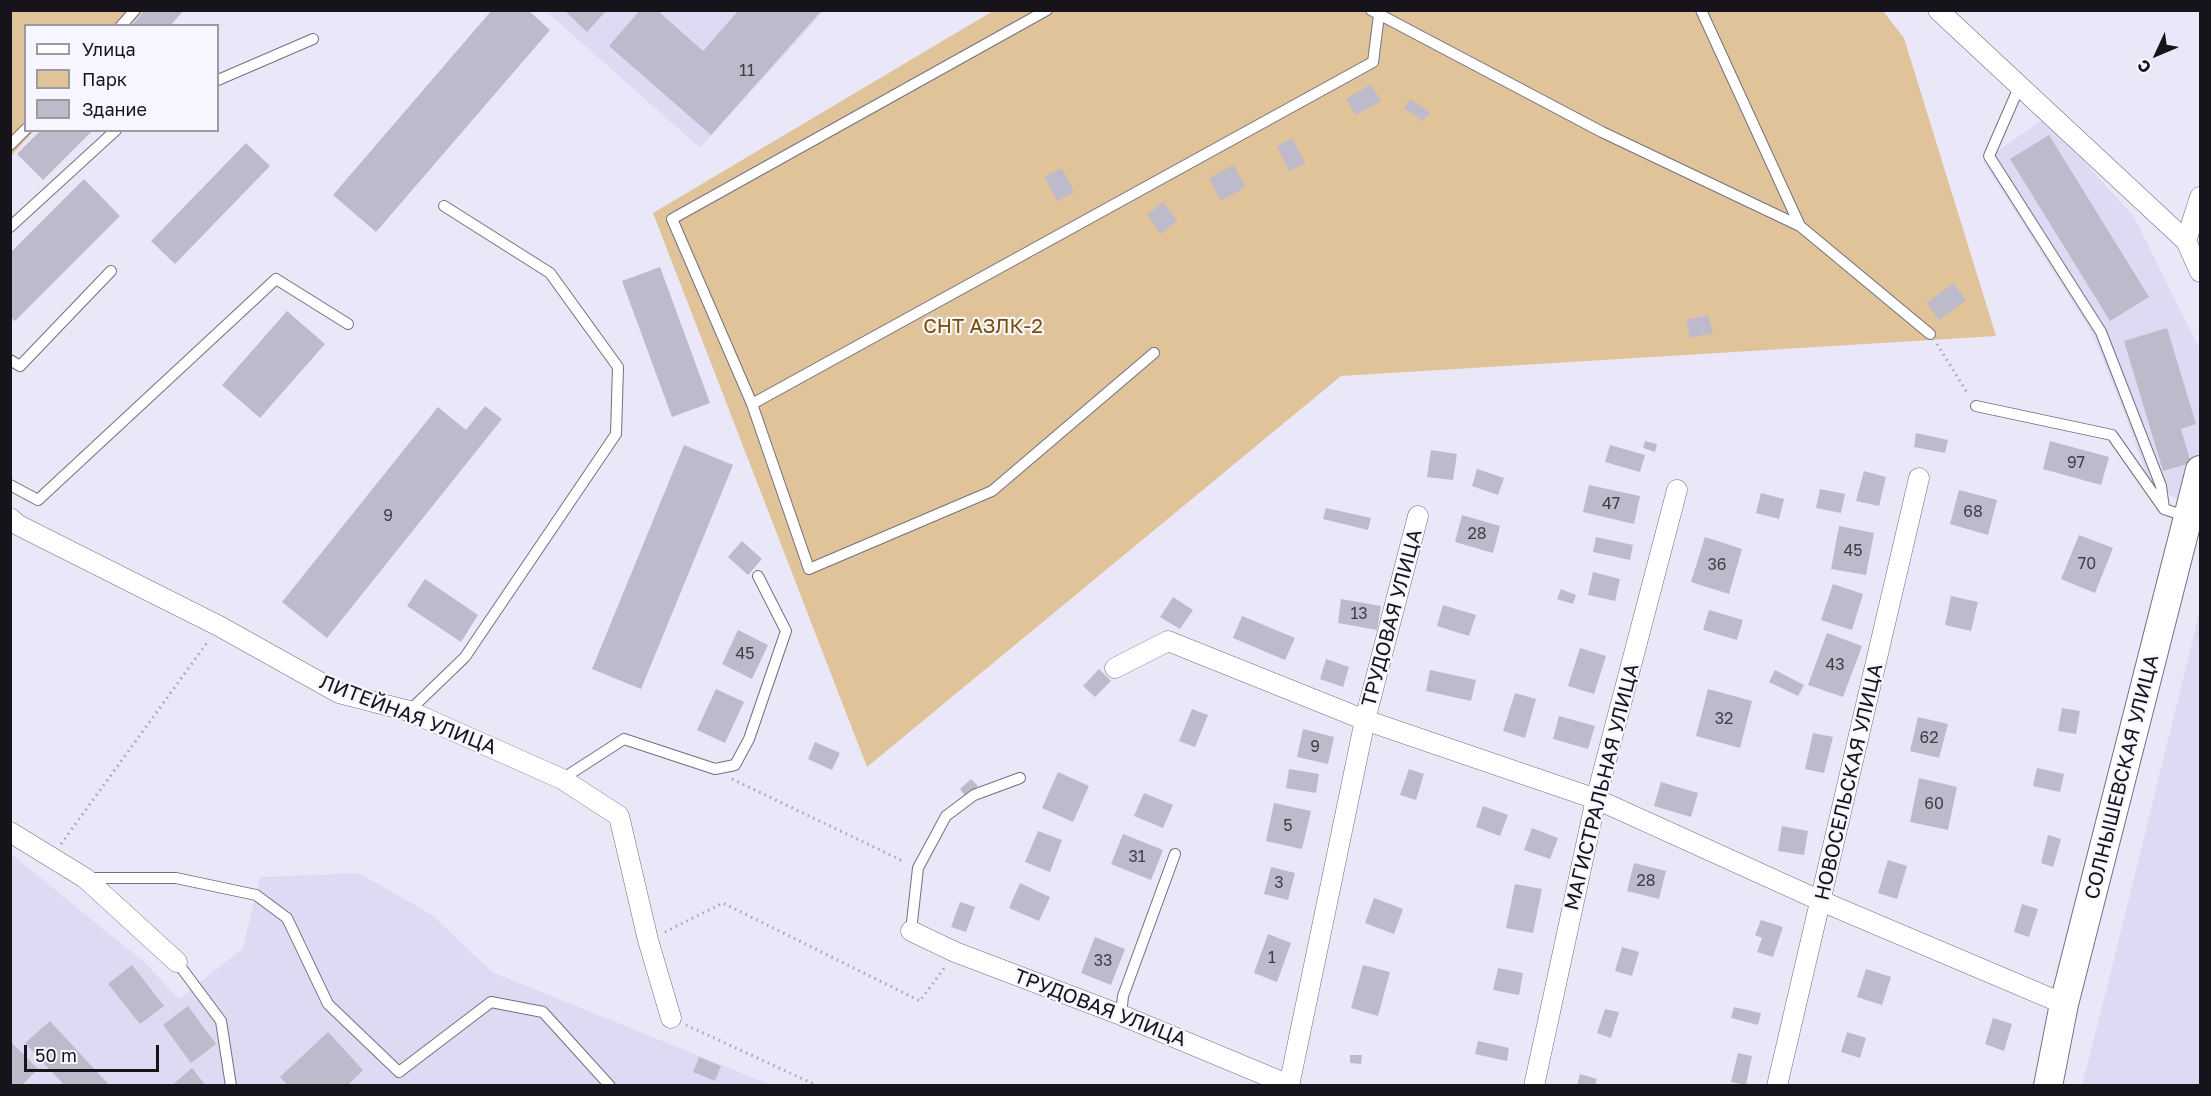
<!DOCTYPE html>
<html>
<head>
<meta charset="utf-8">
<style>
	body { margin:0 }
	#map { position:relative; width:2211px; height:1096px; overflow:hidden; background:#eae7f8; font-family:"Golos Text",sans-serif }
	canvas { display:block }
	.frame { position:absolute; inset:0; border:12px solid #16141a; pointer-events:none }
	.legend { position:absolute; left:24px; top:24px; width:195px; height:108px; box-sizing:border-box; background:#f7f5fd; border:2px solid #9d9ba2; margin:0; padding:8px 10px; list-style:none; font-size:18px; color:#16141a }
	.legend li { display:flex; align-items:center; gap:12px; height:30px }
	.legend b { width:30px; border:2px solid #9d9ba2 }
	.north { position:absolute; left:2127px; top:24px; width:60px; height:60px; -webkit-text-stroke:4px #f7f5fd; paint-order:stroke; rotate:226deg; font-size:16px; font-weight:700; line-height:24px; text-align:center; color:#16141a }
	.north::after { content:''; display:block; margin:auto; width:21px; height:27px; background:#16141a; clip-path:polygon(50% 0,100% 100%,50% 72%,0 100%) }
	.scale { position:absolute; left:24px; top:1045px; width:135px; height:27px; box-sizing:border-box; border:3px solid #16141a; border-top:0; padding-left:8px; font-size:18px; line-height:21px; white-space:nowrap; color:#16141a; -webkit-text-stroke:4px #f7f5fd; paint-order:stroke }
</style>
</head>
<body>
<div id="map">
<canvas width="2211" height="1096"></canvas>
<div class="frame"></div>
<ul class="legend">
<li><b style="height:8px;background:#fff"></b>Улица</li>
<li><b style="height:16px;background:#e1c399"></b>Парк</li>
<li><b style="height:16px;background:#bdbacb"></b>Здание</li>
</ul>
<div class="north">С</div>
<div class="scale">50 m</div>
</div>
<script>
const c = document.querySelector('canvas').getContext('2d');
c.lineJoin = 'round';
function fill(path, color) {
  c.fillStyle = color;
  c.fill(path, 'evenodd');
}
function shape(rows) {
  const path = new Path2D();
  for (const r of rows) {
    path.moveTo(r[0], r[1]);
    for (let i = 2; i < r.length; i += 2) path.lineTo(r[i], r[i + 1]);
  }
  return path;
}
function trace(path, color, width, dash) {
  c.strokeStyle = color;
  c.lineWidth = width;
  c.lineCap = dash ? 'butt' : 'round';
  c.setLineDash(dash || []);
  c.stroke(path);
}
function drawText(font, color, halo, rows, align = 'center') {
  c.font = font + ' "Golos Text",sans-serif';
  c.lineWidth = 4.5;
  c.setLineDash([]);
  c.textBaseline = 'middle';
  c.strokeStyle = halo;
  c.fillStyle = color;
  for (const [text, x, y, turn = 0] of rows) {
    c.save();
    c.translate(x, y);
    c.rotate((+turn || 0) * Math.PI / 180);
    c.textAlign = isNaN(turn) ? turn : align;
    if (halo) c.strokeText(text, 0, 0);
    c.fillText(text, 0, 0);
    c.restore();
  }
}
const built = shape([
	[546,11,824,11,700,148],
	[2045,118,2134,217,2200,350,2200,456,2183,505,2161,486,2150,485,2124,412,2092,333,1983,161],
	[2200,610,2200,1085,2082,1085,2108,984],
	[10,853,144,962,179,999,243,948,260,877,359,873,432,915,492,972,771,1085,11,1085]
]);
const green = shape([
	[11,11,144,11,131,25,26,26,26,130,34,131,11,156],
	[993,11,1883,11,1904,38,1996,336,1341,376,867,767,653,213]
]);
const building = shape([
	[145,10,184,10,170,26,131,26],
	[492,10,528,10,550,30,376,232,333,195],
	[564,10,607,10,587,32],
	[640,10,657,10,703,51,739,10,822,10,711,135,609,46],
	[1371,84,1381,101,1356,115,1346,99],
	[1410,99,1430,112,1423,121,1404,108],
	[41,130,93,130,43,180,17,154],
	[2049,135,2149,297,2110,321,2010,159],
	[1292,138,1305,163,1289,171,1277,146],
	[246,143,270,166,175,264,151,241],
	[1233,165,1246,187,1221,201,1209,179],
	[1062,168,1074,192,1057,201,1045,177],
	[84,179,120,216,15,321,10,316,10,253],
	[1163,202,1177,221,1161,234,1147,215],
	[660,267,710,403,672,417,622,281],
	[1953,283,1966,300,1939,320,1927,303],
	[287,311,325,344,260,418,222,385],
	[1708,315,1713,333,1690,338,1686,320],
	[2167,328,2196,424,2181,429,2191,463,2163,471,2124,341],
	[485,406,502,419,327,638,282,602,438,407,466,430],
	[1916,433,1948,440,1945,453,1914,447],
	[1645,441,1657,444,1655,452,1643,448],
	[2050,441,2109,457,2101,485,2043,469],
	[684,445,733,465,641,689,592,669],
	[1610,445,1645,455,1640,472,1605,462],
	[1431,450,1457,454,1453,480,1427,477],
	[1477,469,1504,478,1498,495,1472,486],
	[1864,471,1886,477,1879,506,1856,501],
	[1589,485,1640,496,1634,524,1583,512],
	[1820,489,1845,494,1841,513,1816,508],
	[1959,490,1997,500,1988,535,1950,524],
	[1761,493,1784,499,1779,519,1756,513],
	[1326,508,1371,518,1368,530,1323,519],
	[1462,515,1500,526,1493,553,1455,542],
	[1839,526,1874,533,1866,575,1831,569],
	[2079,535,2113,548,2095,593,2061,579],
	[1596,537,1633,545,1630,560,1593,552],
	[1705,537,1742,549,1729,594,1691,582],
	[742,541,762,559,748,575,728,557],
	[1593,572,1620,579,1615,601,1588,595],
	[425,579,478,615,461,642,407,606],
	[1833,584,1863,594,1852,630,1821,620],
	[1561,589,1576,595,1573,604,1557,599],
	[1951,596,1978,602,1971,631,1945,625],
	[1173,597,1193,610,1180,629,1160,617],
	[1341,599,1381,606,1377,630,1338,623],
	[1443,605,1476,615,1469,636,1437,626],
	[1709,610,1743,620,1737,640,1703,630],
	[1242,616,1295,638,1285,660,1233,638],
	[738,630,768,645,752,679,722,664],
	[1827,633,1862,646,1843,697,1808,685],
	[1580,648,1606,656,1594,694,1568,686],
	[1326,659,1349,667,1343,687,1320,679],
	[1099,669,1111,681,1095,697,1083,686],
	[1430,670,1476,680,1471,701,1426,691],
	[1775,670,1804,685,1798,696,1769,682],
	[716,689,744,702,725,743,697,730],
	[1708,689,1752,701,1740,748,1696,736],
	[1515,693,1536,699,1525,738,1503,731],
	[2062,708,2080,711,2076,734,2058,731],
	[1192,709,1208,715,1195,747,1179,741],
	[1559,716,1595,726,1588,749,1553,739],
	[1918,717,1948,724,1939,758,1910,751],
	[1303,729,1334,737,1328,764,1297,757],
	[1813,733,1833,737,1824,773,1805,769],
	[815,742,840,753,832,770,808,759],
	[2037,768,2064,774,2060,792,2033,786],
	[1289,769,1319,774,1316,793,1286,788],
	[1409,769,1424,774,1416,800,1400,795],
	[1058,772,1089,786,1073,822,1042,808],
	[1919,778,1957,787,1948,830,1910,822],
	[971,779,978,786,966,797,960,789],
	[1661,782,1698,793,1691,817,1654,806],
	[1144,793,1173,805,1163,828,1134,816],
	[1274,803,1311,811,1302,849,1266,841],
	[1483,806,1508,815,1500,836,1476,827],
	[1782,826,1808,831,1804,855,1778,851],
	[1532,828,1558,838,1550,859,1524,850],
	[1038,831,1062,840,1050,872,1025,862],
	[1123,834,1163,850,1151,880,1111,864],
	[2048,835,2061,839,2053,867,2041,863],
	[1888,860,1907,866,1897,899,1878,893],
	[1634,863,1666,871,1659,899,1627,891],
	[1271,867,1295,873,1288,900,1264,894],
	[1020,883,1050,897,1039,921,1009,908],
	[1515,884,1542,889,1533,933,1506,928],
	[1374,898,1403,909,1394,934,1365,923],
	[960,902,975,907,966,932,951,927],
	[2022,904,2038,909,2029,937,2014,932],
	[1761,920,1783,927,1773,957,1757,952,1762,938,1755,935],
	[1268,934,1291,943,1277,982,1254,973],
	[1095,937,1125,949,1111,985,1081,973],
	[1622,947,1639,952,1632,976,1615,971],
	[132,965,164,1006,140,1024,108,984],
	[1363,965,1390,972,1378,1016,1351,1008],
	[1498,968,1523,973,1519,995,1493,990],
	[1866,969,1891,977,1882,1005,1857,997],
	[188,1006,216,1044,191,1063,163,1025],
	[1734,1007,1761,1013,1758,1025,1731,1018],
	[1605,1009,1619,1012,1611,1038,1597,1033],
	[1993,1018,2012,1024,2004,1051,1985,1044],
	[50,1021,110,1086,65,1086,25,1043],
	[328,1032,363,1070,347,1086,289,1086,280,1077],
	[1847,1032,1866,1038,1860,1058,1841,1052],
	[10,1041,38,1069,21,1086,10,1086],
	[1478,1041,1509,1048,1507,1061,1475,1054],
	[1738,1053,1752,1056,1746,1085,1731,1082],
	[1350,1055,1362,1055,1361,1064,1350,1063],
	[699,1057,721,1066,715,1081,693,1072],
	[192,1068,206,1086,171,1086],
	[1580,1074,1597,1079,1595,1086,1577,1086]
]);
const path = shape([
	[1937,344,1968,394],
	[732,779,905,862],
	[61,844,209,640],
	[665,932,723,903,920,1001,945,967],
	[686,1025,818,1086]
]);
const lane = shape([
	[1047,10,672,219,752,404,809,569,992,491,1154,353],
	[1371,10,1602,132,1800,226,1701,10],
	[121,26,135,10],
	[218,80,313,39],
	[2020,85,1989,156,2101,332,2161,486,2164,509],
	[10,145,26,129],
	[1800,226,1930,334],
	[10,227,116,130],
	[10,360,20,366,111,271],
	[752,404,1373,62,1379,15],
	[1976,406,2112,435,2164,509,2188,517],
	[10,485,38,500,276,279,348,324],
	[409,711,465,657,616,434,618,367,550,273,444,206],
	[562,779,624,739,715,769,735,765,749,739,786,631,758,576],
	[86,878,176,878,256,895,287,918,328,1004,399,1072,491,1002,543,1012,610,1086],
	[911,931,918,868,946,816,974,795,1020,778],
	[177,962,221,1021,231,1086],
	[1121,1015,1123,996,1175,854]
]);
const street = shape([
	[1938,10,2186,241,2200,272],
	[2186,241,2200,197],
	[10,518,18,525,219,626,339,693,409,711,562,779,619,816,648,940,671,1018],
	[1115,668,1168,641,1365,720,1596,799,1821,901,2064,1004],
	[10,832,85,878,177,962],
	[911,931,955,952,1121,1015,1289,1085],
	[1289,1086,1365,720,1418,516],
	[1534,1086,1596,799,1677,490],
	[1777,1086,1919,478]
]);
const secondary = shape([
	[2048,1086,2064,1004,2200,470]
]);
const numberNames = [
	["11",747,71],
	["97",2076,463],
	["47",1611,504],
	["68",1973,512],
	["9",388,516],
	["28",1477,534],
	["45",1853,551],
	["70",2087,564],
	["36",1717,565],
	["13",1359,614],
	["45",745,654],
	["43",1835,665],
	["32",1724,719],
	["62",1929,738],
	["9",1315,747],
	["60",1934,804],
	["5",1288,826],
	["31",1137,857],
	["28",1646,881],
	["3",1279,883],
	["1",1272,958],
	["33",1103,961]
];
const parkNames = [
	["СНТ АЗЛК-2",983,327]
];
const streetNames = [
	["ТРУДОВАЯ УЛИЦА",1392,618,-75],
	["ЛИТЕЙНАЯ УЛИЦА",408,715,21],
	["СОЛНЫШЕВСКАЯ УЛИЦА",2122,777,-76],
	["НОВОСЕЛЬСКАЯ УЛИЦА",1849,782,-77],
	["МАГИСТРАЛЬНАЯ УЛИЦА",1602,787,-76],
	["ТРУДОВАЯ УЛИЦА",1100,1008,21]
];
fill(built, '#dedaf3');
fill(green, '#e1c399');
fill(building, '#bdbacb');
trace(lane, '#737080', 12);
trace(street, '#737080', 21);
trace(secondary, '#737080', 30);
trace(path, '#a6a3b1', 3, [1.5, 4.5]);
trace(lane, '#fff', 10);
trace(street, '#fff', 20);
trace(secondary, '#fff', 28);
drawText('16px', '#403e46', null, numberNames);
drawText('20px', '#754e00', '#f7f5fd', parkNames);
drawText('20px', '#16141a', '#f7f5fd', streetNames);
</script>
</body>
</html>
